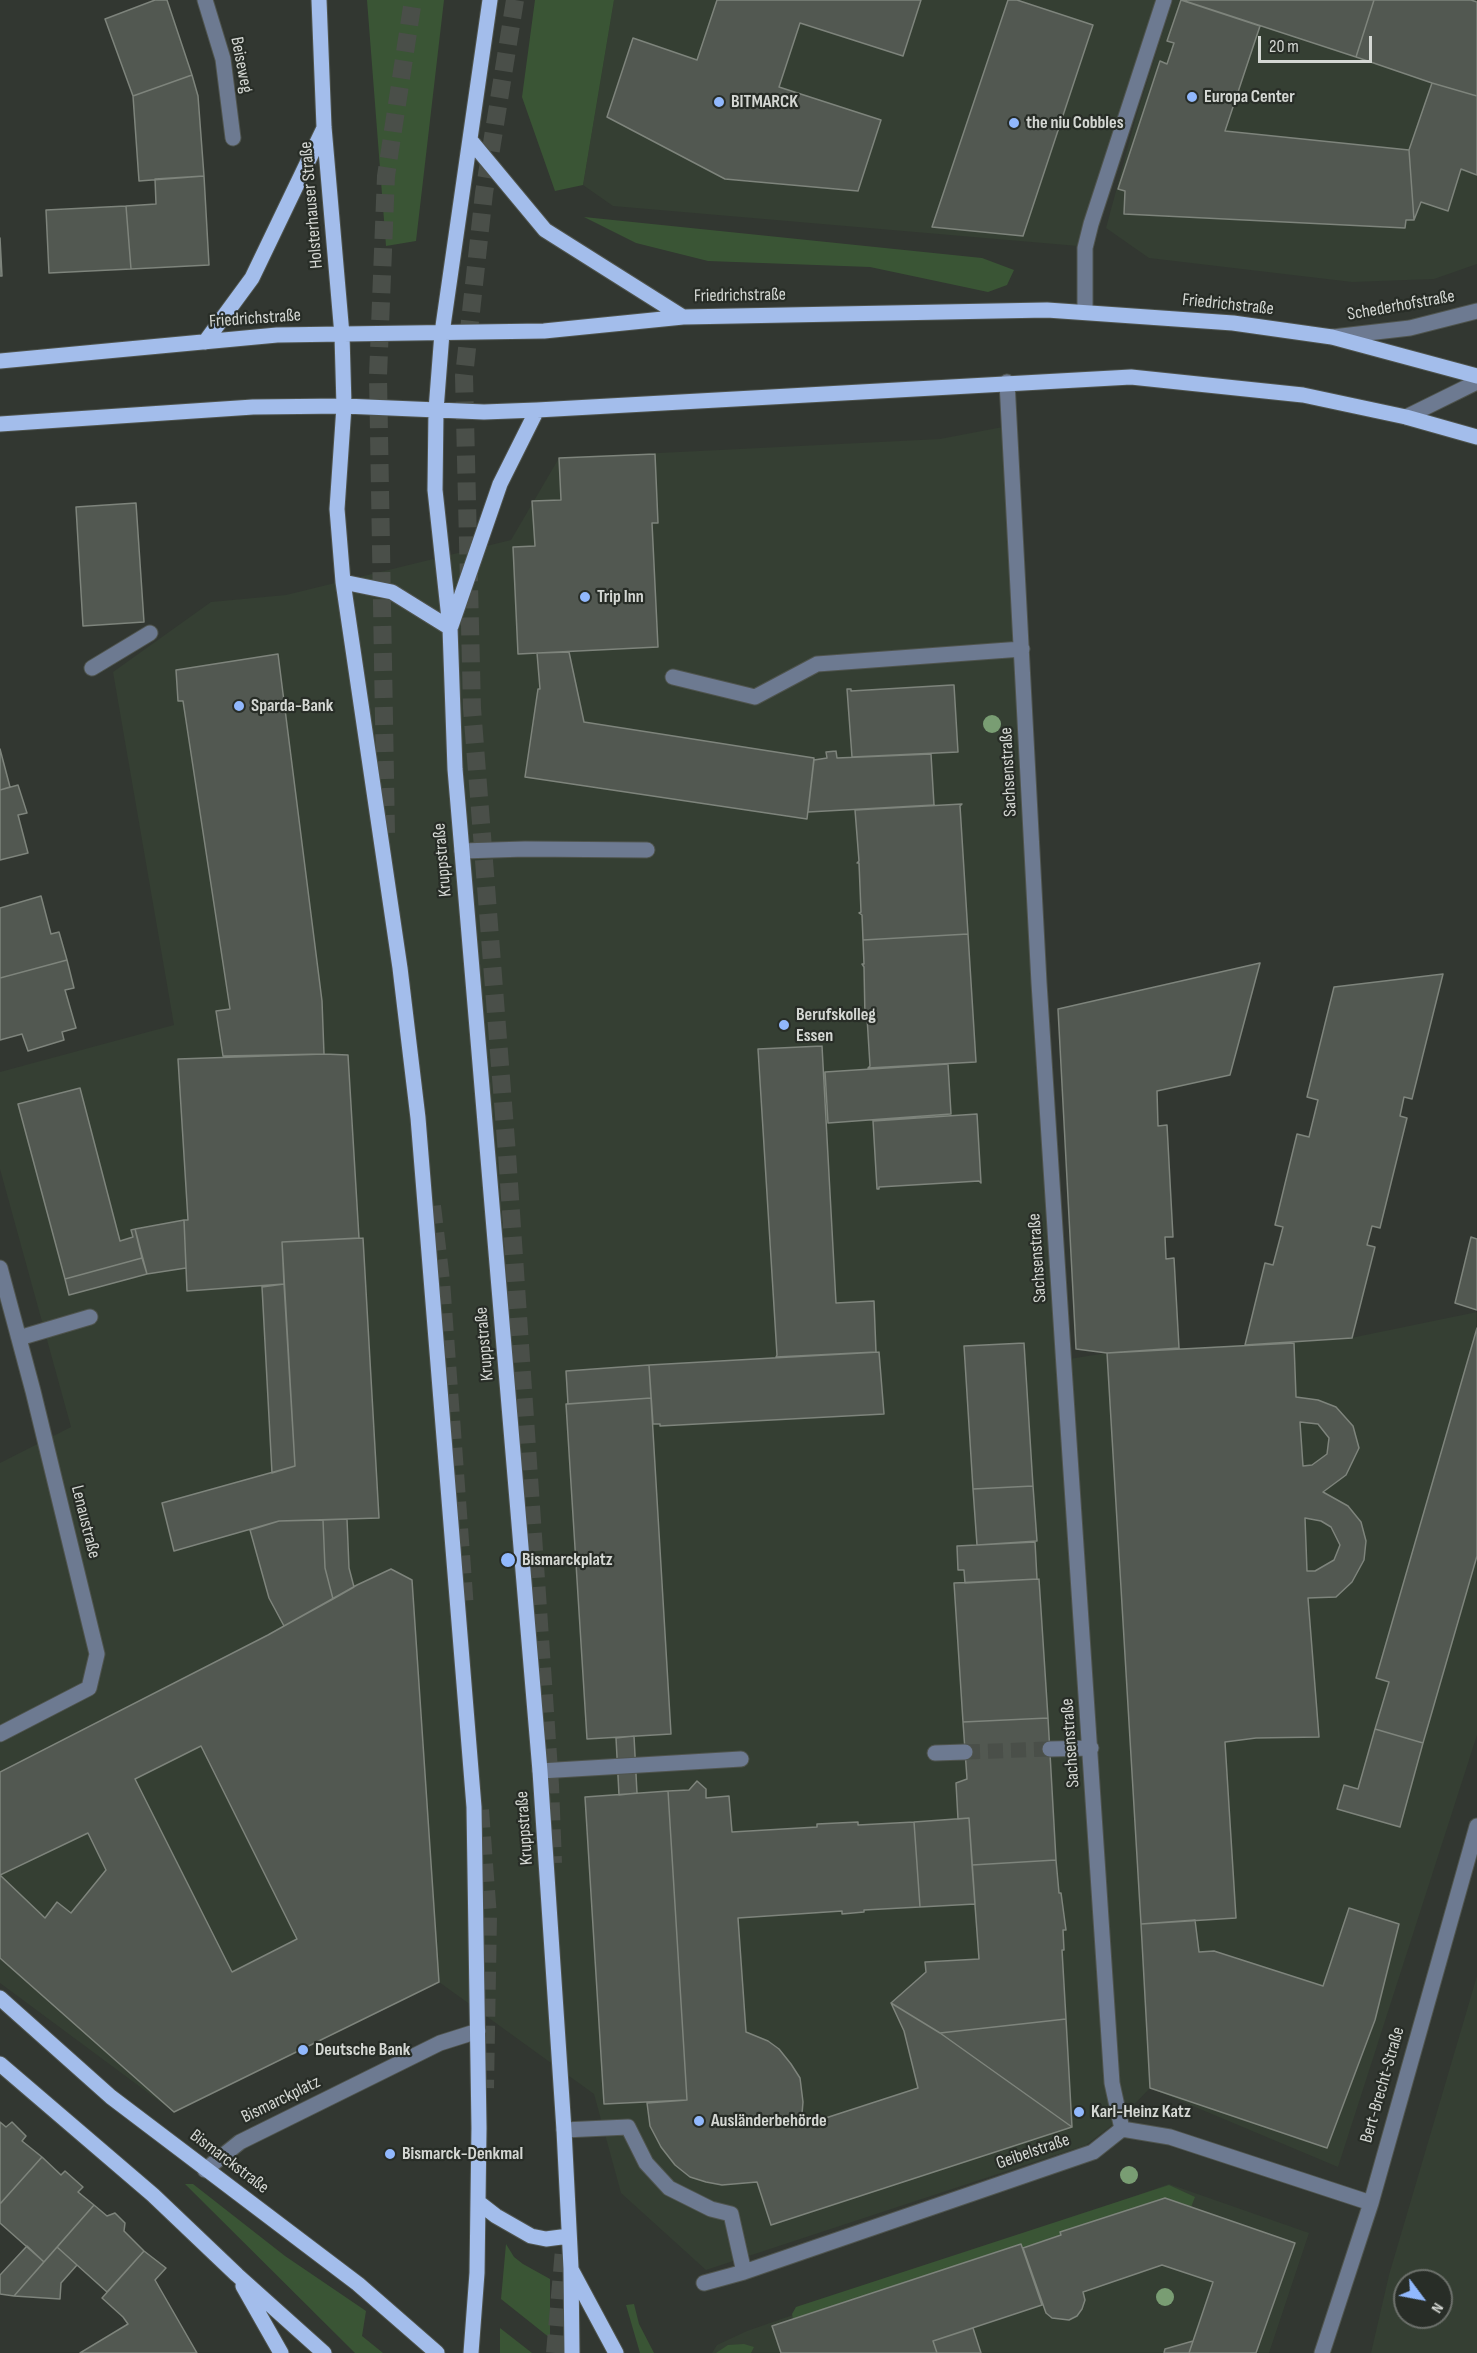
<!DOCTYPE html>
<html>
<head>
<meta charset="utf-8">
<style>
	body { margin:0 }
	#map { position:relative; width:1477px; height:2353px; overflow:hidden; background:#323731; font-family:"Sofia Sans Condensed",sans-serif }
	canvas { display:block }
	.north { position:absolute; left:1393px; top:2269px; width:60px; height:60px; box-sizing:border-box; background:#282d27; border:2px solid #6d716c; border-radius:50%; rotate:122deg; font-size:16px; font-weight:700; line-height:24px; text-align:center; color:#d4d7d3 }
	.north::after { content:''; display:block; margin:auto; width:21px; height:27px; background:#91b8fd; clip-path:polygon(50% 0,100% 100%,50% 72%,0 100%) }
	.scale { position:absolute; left:1258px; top:36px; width:114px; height:27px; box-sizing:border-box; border:3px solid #d4d7d3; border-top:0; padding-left:8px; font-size:18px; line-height:21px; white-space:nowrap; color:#d4d7d3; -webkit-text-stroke:4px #282d27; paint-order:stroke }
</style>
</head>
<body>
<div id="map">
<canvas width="1477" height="2353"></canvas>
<div class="north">N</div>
<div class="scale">20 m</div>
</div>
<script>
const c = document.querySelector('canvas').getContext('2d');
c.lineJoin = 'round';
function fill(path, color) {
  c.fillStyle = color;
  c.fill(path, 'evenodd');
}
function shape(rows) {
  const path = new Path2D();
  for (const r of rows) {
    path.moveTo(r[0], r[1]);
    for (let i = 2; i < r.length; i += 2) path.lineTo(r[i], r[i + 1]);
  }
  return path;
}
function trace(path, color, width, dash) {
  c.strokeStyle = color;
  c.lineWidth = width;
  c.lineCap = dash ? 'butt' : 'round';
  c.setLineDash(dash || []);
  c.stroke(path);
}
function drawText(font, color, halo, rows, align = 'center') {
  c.font = font + ' "Sofia Sans Condensed",sans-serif';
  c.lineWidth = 4.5;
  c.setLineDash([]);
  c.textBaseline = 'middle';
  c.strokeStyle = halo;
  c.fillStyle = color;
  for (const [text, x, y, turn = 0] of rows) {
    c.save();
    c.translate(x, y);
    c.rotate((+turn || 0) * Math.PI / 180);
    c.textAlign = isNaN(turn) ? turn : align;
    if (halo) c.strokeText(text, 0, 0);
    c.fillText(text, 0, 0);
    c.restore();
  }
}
const built = shape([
	[614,0,1160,0,1078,246,613,206,583,185],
	[1173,0,1477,0,1477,264,1434,279,1352,282,1149,258,1106,228,1136,117],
	[1003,427,1069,1359,1107,1353,1346,1339,1477,1312,1477,1735,1338,2167,1150,2088,1120,2119,1086,2145,706,2270,621,2193,594,2094,439,1982,174,2112,0,1983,0,1463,71,1427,0,1169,0,1072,174,1025,113,672,211,602,286,595,511,540,559,458,940,439],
	[1477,1976,1477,2353,1371,2353,1389,2275],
	[1405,2281,1441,2281,1441,2317,1405,2317],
	[1169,2184,1309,2233,1269,2353,712,2353,717,2345,747,2331]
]);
const green = shape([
	[367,0,444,0,416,241,386,246],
	[535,0,614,0,583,185,555,191,522,97],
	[584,217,982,258,1014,270,1007,285,988,292,870,267,708,261,636,243],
	[185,2184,193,2184,285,2256,366,2311,362,2336,383,2353,355,2353],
	[1169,2185,1195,2197,1191,2207,1165,2198,1061,2232,1061,2235,1023,2248,1020,2244,793,2319,792,2314,796,2307],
	[506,2244,514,2257,523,2264,550,2279,550,2338,501,2299],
	[634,2304,639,2324,654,2353,640,2353,626,2305],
	[500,2328,532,2353,500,2353],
	[744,2344,754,2347,751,2353,716,2353,728,2345]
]);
const building = shape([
	[155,0,167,0,192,75,133,96,105,19,155,0],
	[717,0,921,0,903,56,800,23,779,87,881,120,858,191,725,179,607,117,633,38,697,60,717,0],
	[1008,0,1017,0,1093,25,1023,236,932,227,1008,0],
	[1181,0,1260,26,1225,131,1409,150,1414,220,1406,220,1405,228,1124,214,1125,191,1118,189,1160,61,1167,64,1174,43,1167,41,1181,0],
	[1182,0,1374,0,1356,57,1182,0],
	[1374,0,1471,0,1477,2,1477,96,1432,83,1356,57,1374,0],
	[192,75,198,96,204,176,139,181,133,96,192,75],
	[1432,83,1477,96,1477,175,1461,169,1448,211,1421,202,1414,220,1409,150,1432,83],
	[204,176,209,265,131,269,126,206,156,204,155,179,204,176],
	[126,206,131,269,49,273,46,210,126,206],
	[0,238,2,276,0,276,0,238],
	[655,454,658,523,652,523,658,647,518,654,513,547,535,546,532,501,561,500,559,458,655,454],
	[136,503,144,622,83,626,76,507,136,503],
	[569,652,584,722,814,758,807,819,525,777,538,689,540,689,537,653,569,652],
	[278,654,322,1001,324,1054,223,1056,216,1011,230,1009,183,701,178,701,176,670,278,654],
	[952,685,954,685,958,752,852,757,847,689,851,689,851,691,952,685],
	[0,749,10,787,0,790,0,749],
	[836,751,837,758,931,754,934,805,808,812,814,760,827,758,826,752,836,751],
	[18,785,27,813,18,815,28,853,0,860,0,790,18,785],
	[962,804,960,806,968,934,863,940,862,915,859,913,861,912,859,863,857,863,859,861,855,810,962,804],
	[41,896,51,934,59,932,67,960,0,978,0,908,41,896],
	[968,934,976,1062,868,1068,870,1066,867,1017,865,1018,864,967,862,964,864,964,863,940,968,934],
	[67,960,74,988,65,990,76,1028,62,1032,64,1040,28,1051,22,1034,0,1040,0,978,67,960],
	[1260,963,1230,1075,1157,1091,1158,1126,1167,1125,1173,1237,1165,1237,1166,1259,1174,1258,1179,1348,1107,1353,1076,1349,1058,1009,1260,963],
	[1443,974,1412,1099,1404,1097,1400,1116,1407,1118,1380,1228,1372,1226,1367,1245,1375,1247,1352,1338,1245,1345,1265,1263,1273,1265,1283,1227,1275,1225,1297,1134,1309,1137,1318,1100,1307,1097,1334,987,1443,974],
	[822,1046,836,1303,874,1301,876,1352,776,1357,777,1355,758,1049,822,1046],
	[324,1054,348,1055,359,1238,282,1242,284,1284,187,1291,184,1220,188,1220,178,1059,324,1054],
	[948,1064,951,1114,828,1123,825,1072,948,1064],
	[80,1088,120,1241,133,1237,131,1230,135,1229,142,1258,65,1279,18,1104,80,1088],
	[977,1114,981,1183,979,1181,879,1187,879,1189,877,1189,873,1121,977,1114],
	[184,1220,186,1268,147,1274,135,1229,184,1220],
	[1471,1237,1477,1239,1477,1310,1455,1303,1471,1237],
	[363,1238,379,1518,279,1521,174,1551,162,1503,295,1466,282,1242,363,1238],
	[142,1258,147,1274,69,1295,65,1279,142,1258],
	[284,1284,295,1466,272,1473,262,1287,284,1284],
	[1477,1328,1477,1556,1423,1743,1375,1729,1389,1682,1376,1678,1477,1328],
	[1024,1343,1033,1486,973,1489,964,1346,1024,1343],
	[1294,1343,1296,1397,1318,1400,1336,1407,1353,1426,1359,1448,1346,1475,1323,1492,1348,1506,1361,1522,1366,1541,1364,1560,1352,1582,1336,1597,1308,1598,1319,1737,1256,1738,1225,1742,1236,1918,1141,1924,1107,1353,1294,1343],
	[1300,1422,1318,1424,1329,1438,1327,1454,1312,1465,1303,1466,1300,1422],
	[1305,1518,1321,1521,1331,1527,1340,1545,1334,1560,1315,1571,1307,1571,1305,1518],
	[879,1352,884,1414,660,1426,660,1424,653,1424,649,1365,879,1352],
	[649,1365,651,1398,568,1404,566,1371,649,1365],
	[651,1398,671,1734,587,1739,566,1404,651,1398],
	[1033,1486,1037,1541,977,1545,973,1489,1033,1486],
	[347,1519,349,1568,354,1587,333,1599,325,1568,323,1520,347,1519],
	[323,1520,325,1568,333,1599,284,1626,269,1598,250,1530,279,1521,323,1520],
	[1035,1542,1037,1579,965,1583,964,1570,958,1570,957,1546,1035,1542],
	[391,1569,412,1580,439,1982,174,2112,0,1958,0,1875,45,1918,57,1902,71,1913,106,1870,88,1833,0,1875,0,1772,268,1635,357,1585,391,1569],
	[201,1746,297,1939,232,1972,135,1779,201,1746],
	[1039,1579,1048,1718,963,1722,954,1583,1039,1579],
	[1048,1718,1056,1860,972,1865,969,1818,958,1819,956,1783,967,1779,963,1722,1048,1718],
	[1375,1729,1423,1743,1400,1827,1337,1809,1344,1785,1358,1789,1375,1729],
	[634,1736,637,1793,619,1795,616,1738,634,1736],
	[697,1781,706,1789,706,1798,729,1796,732,1832,817,1827,817,1824,858,1822,858,1825,914,1822,920,1907,864,1910,864,1912,842,1914,842,1911,738,1918,746,2032,768,2041,779,2049,791,2064,800,2078,803,2102,801,2126,918,2088,904,2031,891,2003,940,2033,1072,2127,771,2225,757,2182,722,2185,706,2182,690,2177,675,2165,661,2147,650,2126,647,2103,687,2100,668,1791,689,1790,697,1781],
	[668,1791,687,2100,604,2104,585,1797,668,1791],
	[969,1818,975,1904,920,1907,914,1822,969,1818],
	[1056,1860,1059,1893,1061,1893,1066,1930,1063,1930,1064,1950,1062,1950,1066,2019,940,2033,891,2003,926,1972,925,1962,979,1959,972,1865,1056,1860],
	[1349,1908,1399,1924,1375,2020,1327,2148,1150,2088,1141,1924,1195,1920,1199,1952,1214,1951,1323,1986,1349,1908],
	[1066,2019,1072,2127,940,2033,1066,2019],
	[0,2122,6,2127,12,2122,26,2136,22,2141,42,2157,0,2204,0,2122],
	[42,2157,61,2175,65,2171,83,2187,78,2192,94,2205,44,2262,0,2223,0,2204,42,2157],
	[1165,2198,1295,2243,1256,2353,1189,2353,1213,2282,1162,2265,1083,2292,1085,2300,1082,2309,1077,2316,1069,2320,1052,2318,1046,2313,1023,2248,1061,2235,1060,2232,1165,2198],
	[94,2205,107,2216,115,2213,125,2223,124,2231,144,2251,107,2292,57,2247,94,2205],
	[1021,2244,1042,2305,933,2341,937,2353,781,2353,772,2326,1021,2244],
	[27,2246,44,2262,14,2296,0,2294,0,2275,27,2246],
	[57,2247,77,2265,61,2283,60,2299,14,2296,57,2247],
	[144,2251,166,2268,155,2280,197,2353,80,2353,128,2324,123,2317,102,2298,144,2251],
	[973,2328,981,2353,937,2353,933,2341,973,2328],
	[1193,2341,1189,2353,1164,2353,1165,2349,1193,2341]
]);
const minorTunnel = shape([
	[965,1752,1050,1749]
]);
const highwayTunnel = shape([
	[515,0,484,193,464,376,472,708,507,1154,550,1785,553,1863],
	[386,833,378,376,386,176,413,0],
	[432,1206,441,1281,465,1609],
	[480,1810,488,1917,485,2088],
	[555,2353,565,2238]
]);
const minor = shape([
	[205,0,223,59,233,138],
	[1085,312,1085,248,1091,224,1164,0],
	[1333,337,1410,328,1477,311],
	[1007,382,1039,983,1064,1367,1112,2083,1122,2129],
	[1406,417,1477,382],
	[92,668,150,633],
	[673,677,755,697,817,664,1022,649],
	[462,851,525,849,647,850],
	[0,1268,33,1391,97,1654,89,1688,0,1734],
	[19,1338,90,1317],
	[1050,1749,1091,1748],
	[935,1753,965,1752],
	[540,1771,741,1759],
	[564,2130,628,2127,646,2163,669,2188,711,2209,731,2214,744,2272],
	[205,2170,240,2142,440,2043,478,2031],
	[704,2283,744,2272,1093,2152,1122,2129,1170,2137,1371,2203],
	[1322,2353,1371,2203,1477,1826]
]);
const major = shape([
	[319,0,324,127,342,335,344,406,337,509,343,582,400,968,418,1118,474,1807,479,2128,477,2273,471,2353],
	[490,0,442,333,436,410,435,490,450,628,455,769,540,1771,564,2130,571,2268,572,2353],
	[471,141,545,230,683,317],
	[205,342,252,278,324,128],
	[0,361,277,335,544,331,683,317,1047,310,1233,323,1332,337,1477,376],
	[0,424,253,407,344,406,484,412,537,410,1131,377,1303,395,1406,417,1477,437],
	[343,582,392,592,450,628],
	[451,626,500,484,537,410],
	[0,1998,111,2097,358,2284,437,2353],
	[0,2064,153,2195,237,2275,324,2353],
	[478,2202,496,2216,531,2236,546,2239,569,2236],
	[572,2271,616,2353],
	[243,2286,281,2353]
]);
const trees = [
	[992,724],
	[1129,2175],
	[1165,2297]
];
const markers = [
	[1192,97,6,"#91b8fd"],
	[719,102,6,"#91b8fd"],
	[1014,123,6,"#91b8fd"],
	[585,597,6,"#91b8fd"],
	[239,706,6,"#91b8fd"],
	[784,1025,6,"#91b8fd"],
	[508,1560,8,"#91b8fd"],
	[303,2050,6,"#91b8fd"],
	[1079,2112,6,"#91b8fd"],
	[699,2121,6,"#91b8fd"],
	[390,2154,6,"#91b8fd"]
];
const streetNames = [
	["Beiseweg",241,65,79],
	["Holsterhauser Straße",312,205,-95],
	["Friedrichstraße",740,296,-1],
	["Friedrichstraße",1228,305,6],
	["Schederhofstraße",1401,306,-10],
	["Friedrichstraße",255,319,-4],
	["Sachsenstraße",1009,772,-93],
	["Kruppstraße",443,860,-95],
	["Sachsenstraße",1038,1258,-94],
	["Kruppstraße",485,1344,-95],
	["Lenaustraße",85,1522,76],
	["Sachsenstraße",1071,1743,-94],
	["Kruppstraße",525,1828,-94],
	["Bert-Brecht-Straße",1383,2085,-74],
	["Bismarckplatz",281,2100,-26],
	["Geibelstraße",1033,2152,-19],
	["Bismarckstraße",229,2162,37]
];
const poiNames = [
	["Europa Center",1204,97],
	["BITMARCK",731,102],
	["the niu Cobbles",1026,123],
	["Trip Inn",597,597],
	["Sparda-Bank",251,706],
	["Berufskolleg",796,1015],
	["Essen",796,1036],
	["Bismarckplatz",522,1560],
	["Deutsche Bank",315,2050],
	["Karl-Heinz Katz",1091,2112],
	["Ausländerbehörde",711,2121],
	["Bismarck-Denkmal",402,2154]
];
fill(built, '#353f33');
fill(green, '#3a5535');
fill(building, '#525851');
trace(building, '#7e847c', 1.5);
trace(minorTunnel, '#4a4f49', 15, [15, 8]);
trace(highwayTunnel, '#4a4f49', 18, [18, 9]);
trace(minor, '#4f544e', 17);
trace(major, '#4f544e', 17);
trace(minor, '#6d7a91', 15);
trace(major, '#a3bdeb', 15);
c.fillStyle = '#799d73';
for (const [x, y] of trees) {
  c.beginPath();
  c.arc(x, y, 9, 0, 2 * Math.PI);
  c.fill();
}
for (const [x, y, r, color] of markers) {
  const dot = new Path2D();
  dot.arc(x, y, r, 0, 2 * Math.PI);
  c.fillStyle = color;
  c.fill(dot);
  trace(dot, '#282d27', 2);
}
drawText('18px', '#d4d7d3', '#282d27', streetNames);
drawText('bold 18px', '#d4d7d3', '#282d27', poiNames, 'left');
</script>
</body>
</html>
